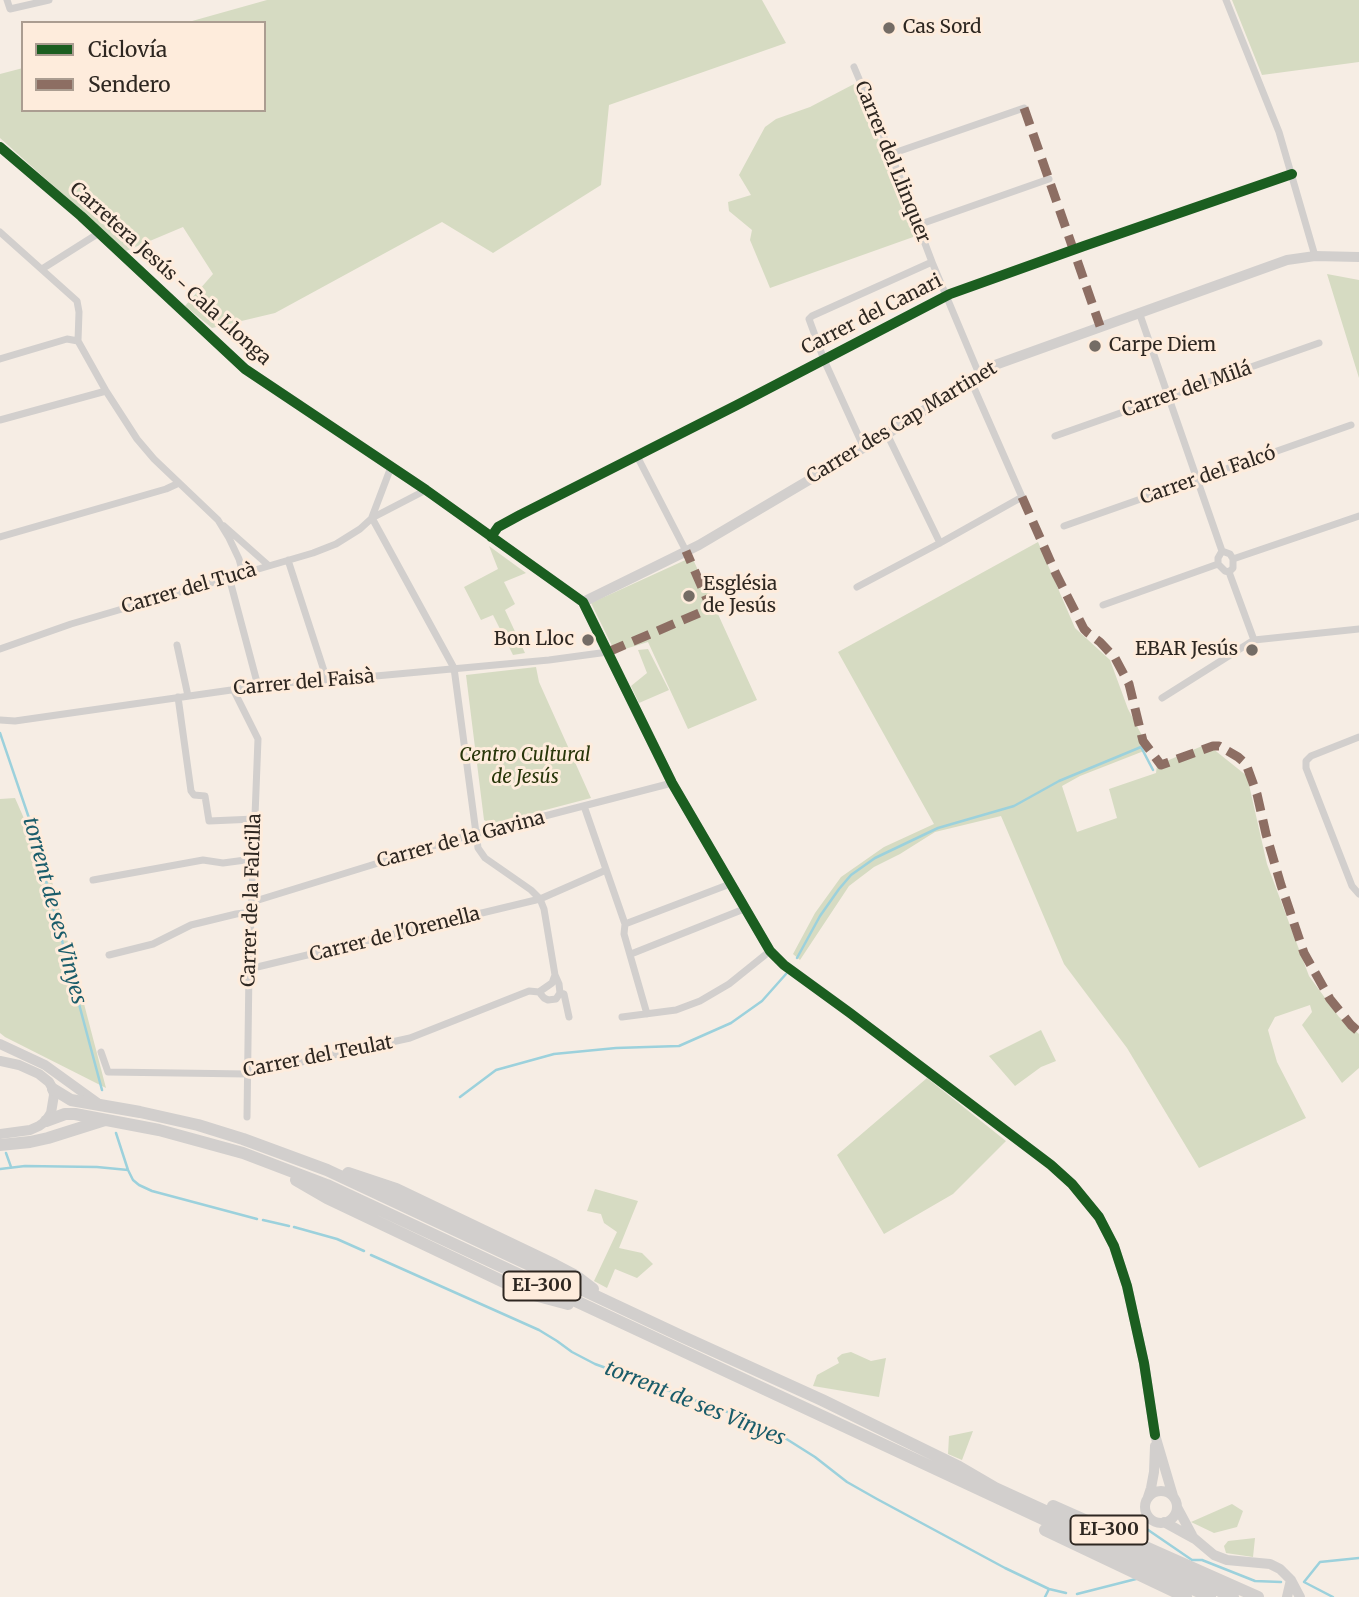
<!DOCTYPE html>
<html>
<head>
<meta charset="utf-8">
<style>
	body { margin:0 }
	#map { position:relative; width:1359px; height:1597px; overflow:hidden; background:#f6ede4; font-family:Merriweather,serif }
	canvas { display:block }
	.legend { position:absolute; left:21px; top:21px; width:245px; height:91px; box-sizing:border-box; background:#feecdc; border:2px solid #ab9d91; margin:0; padding:9px 12px; list-style:none; font-size:21px; color:#2e2721 }
	.legend li { display:flex; align-items:center; gap:14px; height:35px }
	.legend b { width:35px; border:2px solid #ab9d91 }
</style>
</head>
<body>
<div id="map">
<canvas width="1359" height="1597"></canvas>
<ul class="legend">
<li><b style="height:9px;background:#1b5e20"></b>Ciclovía</li>
<li><b style="height:9px;background:#8d6e63"></b>Sendero</li>
</ul>
</div>
<script>
const c = document.querySelector('canvas').getContext('2d');
c.lineJoin = 'round';
function fill(path, color) {
  c.fillStyle = color;
  c.fill(path, 'evenodd');
}
function shape(rows) {
  const path = new Path2D();
  for (const r of rows) {
    if (r.length === 3) {
      path.moveTo(r[0] + r[2], r[1]);
      path.arc(r[0], r[1], r[2], 0, 2 * Math.PI);
      continue;
    }
    path.moveTo(r[0], r[1]);
    for (let i = 2; i < r.length; i += 2) path.lineTo(r[i], r[i + 1]);
  }
  return path;
}
function trace(path, color, width, dash) {
  c.strokeStyle = color;
  c.lineWidth = width;
  c.lineCap = dash ? 'butt' : 'round';
  c.setLineDash(dash || []);
  c.stroke(path);
}
function drawText(font, color, halo, rows, align = 'center') {
  c.font = font + ' Merriweather,serif';
  c.lineWidth = 6;
  c.setLineDash([]);
  c.textBaseline = 'middle';
  c.strokeStyle = halo;
  c.fillStyle = color;
  for (const [text, x, y, turn = 0] of rows) {
    c.save();
    c.translate(x, y);
    c.rotate((+turn || 0) * Math.PI / 180);
    c.textAlign = isNaN(turn) ? turn : align;
    if (halo) c.strokeText(text, 0, 0);
    c.fillText(text, 0, 0);
    c.restore();
  }
}
const green = shape([
	[267,0,762,0,786,43,609,105,601,185,493,253,442,222,275,313,212,328,185,306,213,274,183,227,126,251,0,138,0,74,23,68,23,110,264,110,264,23,185,23],
	[1232,0,1359,0,1359,62,1262,75],
	[854,84,865,105,916,236,770,288,750,240,752,230,729,211,728,202,751,195,739,175,765,127,776,119,810,107],
	[1327,274,1359,280,1359,378],
	[1038,542,1075,628,1110,660,1128,709,1149,749,1080,776,1062,786,1077,832,1117,818,1109,789,1156,773,1157,765,1207,744,1247,776,1267,864,1309,976,1339,1017,1359,1034,1359,1068,1342,1083,1302,1025,1312,1012,1310,1005,1275,1017,1268,1030,1277,1062,1306,1118,1199,1168,1127,1048,1064,964,1001,816,935,832,900,854,874,867,849,886,800,960,793,954,815,913,841,877,884,847,934,824,838,652],
	[489,546,526,573,504,582,515,604,505,610,525,653,513,655,493,615,481,620,464,587,498,569],
	[692,557,757,700,688,729,648,642,615,652,591,603],
	[648,649,669,690,639,703,631,686,647,673,638,650],
	[536,667,539,682,591,798,492,824,484,820,466,675],
	[15,798,26,823,36,820,106,1088,5,1037,0,1033,0,799],
	[1041,1030,1056,1061,1041,1067,1015,1086,989,1056],
	[927,1078,1006,1141,953,1194,884,1234,837,1155],
	[595,1189,638,1201,619,1248,642,1253,653,1264,637,1278,615,1269,607,1288,594,1281,617,1232,604,1223,601,1214,587,1211],
	[851,1352,871,1361,886,1358,879,1397,813,1386,817,1375,839,1363,837,1358,842,1354],
	[973,1431,962,1460,948,1454,949,1436],
	[1232,1504,1243,1511,1237,1527,1214,1533,1191,1522],
	[1255,1538,1253,1557,1226,1553,1224,1546,1228,1541]
]);
const stream = shape([
	[0,733,30,821,102,1090],
	[797,958,820,916,839,889,851,875,875,858,938,828,1014,806,1059,781,1141,747,1153,770],
	[460,1097,496,1070,554,1054,616,1048,679,1046,731,1023,762,1001,786,974],
	[116,1133,128,1170,133,1180,139,1185,152,1191,257,1219],
	[6,1153,11,1167],
	[0,1169,25,1166,97,1167,128,1170],
	[263,1220,289,1226],
	[294,1227,337,1239,364,1251],
	[371,1255,539,1330,557,1341,572,1352,595,1364,744,1418,777,1433,815,1457,847,1482,877,1499,1005,1568,1049,1589,1066,1593],
	[1135,1521,1192,1560,1202,1560,1255,1581,1281,1582],
	[1077,1594,1136,1579],
	[1045,1597,1049,1589],
	[1333,1597,1304,1582,1320,1562,1359,1558]
]);
const street = shape([
	[7,0,10,9,49,0],
	[1226,0,1279,132,1315,256],
	[854,67,891,154,932,262,979,374],
	[891,154,1024,108],
	[918,225,1049,179],
	[0,232,77,301,79,312,78,341,67,339,0,359],
	[42,269,99,233],
	[1139,312,1222,551],
	[78,341,106,391,137,439,154,459,218,520,229,538,239,559,243,573],
	[0,420,106,391],
	[887,434,940,543,1022,497,971,381],
	[1055,436,1319,343],
	[864,448,824,360,809,319,812,316,932,262],
	[637,456,686,551],
	[372,517,391,467],
	[372,518,454,668,478,848,485,858,531,890,540,899,544,909,555,975],
	[224,526,268,565],
	[1064,526,1351,425],
	[0,537,166,489,179,483],
	[491,537,498,527,520,515,737,405,950,294,1084,246,1292,174],
	[1222,551,1230,554,1233,559,1233,568,1229,572,1225,571,1218,564,1218,558,1222,551],
	[1233,559,1359,516],
	[288,560,327,680],
	[1229,572,1254,640],
	[229,577,258,686],
	[857,587,940,543],
	[1103,605,1218,564],
	[177,645,188,696],
	[0,649,71,624,313,553,336,544,360,529,372,518,426,490],
	[233,689,258,739,249,969,247,1117],
	[178,697,191,791,194,795,205,796,209,821,255,819],
	[1162,698,1254,640,1359,629],
	[0,720,15,721,273,684,365,677,549,660,608,652],
	[1359,737,1311,756,1306,761,1306,768,1352,886,1359,894],
	[584,806,625,924,730,884],
	[93,880,203,860,223,863,253,859],
	[252,902,456,839,672,783],
	[625,924,624,934,647,1014],
	[631,954,744,909],
	[109,955,153,944,191,925,236,914,251,912],
	[249,969,540,899,606,870],
	[555,975,559,984,560,993,556,999,548,1000,544,998,539,992,552,983,555,975],
	[560,993,564,994,569,1017],
	[622,1017,676,1010,700,1001,729,984,770,951],
	[101,1052,108,1072,247,1074,410,1038,529,991,539,992]
]);
const secondary = shape([
	[0,147,81,216,245,369,426,490,583,602,672,783,770,951,784,965,850,1013,1051,1165,1072,1184,1099,1217,1114,1246,1127,1286,1144,1363,1155,1435,1173,1496],
	[583,602,699,545,887,434,995,365,1287,260,1315,256,1359,257],
	[0,1044,45,1065,99,1104],
	[1161,1507,16],
	[1148,1497,1151,1488,1154,1472,1155,1446],
	[1177,1507,1192,1535],
	[1164,1522,1195,1539,1214,1555,1227,1560,1270,1564,1280,1569,1291,1580,1300,1597],
	[1287,1597,1291,1580]
]);
const primary = shape([
	[0,1061,19,1065,39,1074,49,1082,53,1089,54,1095,51,1113,46,1121,39,1126,30,1130,0,1134]
]);
const highway = shape([
	[53,1089,71,1100,140,1112,198,1125,243,1139,327,1170,681,1336,822,1400,959,1467,995,1488,1233,1597],
	[46,1121,65,1114,75,1114,159,1130,243,1153,327,1185,1210,1597],
	[0,1145,30,1142,48,1138,105,1120],
	[348,1173,396,1189,555,1265,576,1276,593,1289],
	[296,1180,327,1198,527,1293,568,1304],
	[1053,1506,1258,1597],
	[1045,1530,1186,1597]
]);
const quiet = shape([
	[1024,108,1100,326],
	[1022,497,1056,574,1084,629,1088,633,1100,642,1115,658,1129,684,1143,741,1161,765,1213,746,1219,746,1238,757,1246,764,1257,794,1266,834,1281,885,1304,953,1330,999,1351,1025,1359,1032],
	[608,652,711,608,686,551]
]);
const cycleway = shape([
	[0,147,81,216,245,369,426,490,583,602,672,783,770,951,784,965,850,1013,1051,1165,1072,1184,1099,1217,1114,1246,1127,1286,1144,1363,1155,1435],
	[491,537,498,527,520,515,737,405,950,294,1084,246,1292,174]
]);
const markers = [
	[889,28,7,"#746c65"],
	[1095,346,7,"#746c65"],
	[689,596,7,"#746c65"],
	[588,640,7,"#746c65"],
	[1252,650,7,"#746c65"]
];
const shields = [
	[542,1286,77],
	[1109,1530,77]
];
const shieldNames = [
	["EI-300",542,1286],
	["EI-300",1109,1530]
];
const poiNames = [
	["Cas Sord",903,28],
	["Carpe Diem",1109,346],
	["Església",703,585],
	["de Jesús",703,607],
	["Bon Lloc",574,640,"right"],
	["EBAR Jesús",1238,650,"right"]
];
const streetNames = [
	["Carrer del Llinquer",892,162,68],
	["Carretera Jesús - Cala Llonga",170,274,42],
	["Carrer del Canari",872,315,-27],
	["Carrer del Milá",1187,390,-19],
	["Carrer des Cap Martinet",902,423,-31],
	["Carrer del Falcó",1208,476,-19],
	["Carrer del Tucà",189,589,-16],
	["Carrer del Faisà",304,683,-5],
	["Carrer de la Gavina",461,840,-15],
	["Carrer de la Falcilla",252,900,-88],
	["Carrer de l'Orenella",395,935,-14],
	["Carrer del Teulat",318,1057,-11]
];
const parkNames = [
	["Centro Cultural",525,756],
	["de Jesús",525,778]
];
const waterNames = [
	["torrent de ses Vinyes",54,911,75],
	["torrent de ses Vinyes",695,1404,22]
];
fill(green, '#d6dbc2');
trace(stream, '#9cd1dc', 2.5);
trace(street, '#d2cfcd', 7);
trace(secondary, '#d2cfcd', 10);
trace(primary, '#d2cfcd', 10);
trace(highway, '#d2cfcd', 12);
trace(quiet, '#8d6e63', 9, [18, 9]);
trace(cycleway, '#1b5e20', 10);
for (const [x, y, r, color] of markers) {
  const dot = new Path2D();
  dot.arc(x, y, r, 0, 2 * Math.PI);
  c.fillStyle = color;
  c.fill(dot);
  trace(dot, '#feecdc', 2.5);
}
for (const [x, y, w] of shields) {
  const box = new Path2D();
  box.roundRect(x - w / 2, y - 14.5, w, 29, 5);
  c.fillStyle = '#feecdc';
  c.fill(box);
  trace(box, '#2e2721', 2);
}
drawText('bold 18px', '#2e2721', null, shieldNames);
drawText('19px', '#2e2721', '#feecdc', poiNames, 'left');
drawText('19px', '#2e2721', '#feecdc', streetNames);
drawText('italic 19px', '#28360a', '#feecdc', parkNames);
drawText('italic 21px', '#1a5c6a', '#feecdc', waterNames);
</script>
</body>
</html>
